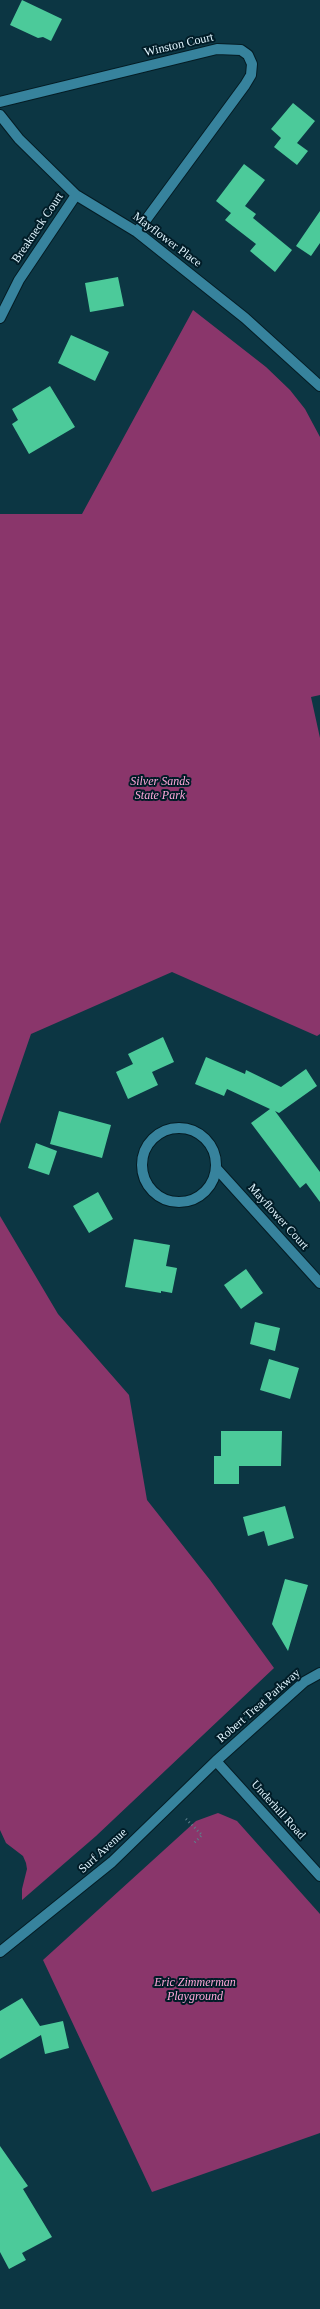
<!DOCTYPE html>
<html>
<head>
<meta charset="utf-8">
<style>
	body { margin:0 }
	canvas { display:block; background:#0c3643 }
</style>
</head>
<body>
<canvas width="320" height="2309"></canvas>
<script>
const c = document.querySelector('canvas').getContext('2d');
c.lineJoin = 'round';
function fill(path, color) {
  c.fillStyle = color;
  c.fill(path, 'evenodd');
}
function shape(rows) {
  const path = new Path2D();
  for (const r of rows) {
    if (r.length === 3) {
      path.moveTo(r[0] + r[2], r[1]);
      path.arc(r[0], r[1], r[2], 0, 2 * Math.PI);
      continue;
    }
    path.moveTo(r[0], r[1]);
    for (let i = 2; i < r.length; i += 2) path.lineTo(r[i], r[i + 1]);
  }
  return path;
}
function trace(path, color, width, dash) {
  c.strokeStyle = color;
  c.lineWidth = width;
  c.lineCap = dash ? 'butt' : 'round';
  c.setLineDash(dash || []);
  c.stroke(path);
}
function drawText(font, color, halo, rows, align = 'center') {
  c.font = font + ' "Times New Roman",serif';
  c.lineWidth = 4;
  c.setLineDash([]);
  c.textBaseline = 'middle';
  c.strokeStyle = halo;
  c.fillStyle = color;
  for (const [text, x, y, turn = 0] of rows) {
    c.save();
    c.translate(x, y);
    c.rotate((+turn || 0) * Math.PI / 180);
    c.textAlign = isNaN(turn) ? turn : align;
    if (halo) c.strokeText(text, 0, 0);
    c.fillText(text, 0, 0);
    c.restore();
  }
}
const green = shape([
	[193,310,266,367,290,390,305,409,320,437,320,695,311,697,320,738,320,1034,317,1036,172,972,31,1034,0,1124,0,514,82,514],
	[0,1216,58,1314,129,1395,147,1500,210,1580,274,1668,96,1836,22,1900,22,1889,27,1869,26,1863,23,1856,6,1843,0,1830],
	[218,1813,237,1821,320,1914,320,2133,152,2192,43,1960,196,1821]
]);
const building = shape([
	[22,0,62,19,51,41,43,37,38,38,10,25],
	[293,103,315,121,297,143,308,151,297,165,274,147,281,138,271,129],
	[244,164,265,180,245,206,256,214,253,218,292,250,275,272,250,251,256,244,225,220,231,213,216,201],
	[320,211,320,243,311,256,296,246],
	[118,277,124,306,90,312,85,283],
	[71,335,109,352,95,381,58,363],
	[50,386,75,427,29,454,12,424,18,420,12,409],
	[163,1037,174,1062,152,1072,158,1085,128,1099,116,1072,133,1064,128,1054],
	[206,1057,245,1074,246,1070,281,1087,306,1069,317,1086,279,1113,275,1111,320,1172,320,1202,306,1183,300,1188,251,1123,270,1109,227,1089,224,1096,195,1084],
	[59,1111,111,1125,102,1158,50,1144],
	[36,1143,57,1151,49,1175,28,1168],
	[98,1192,113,1219,89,1233,73,1206],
	[134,1239,170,1245,166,1266,177,1268,172,1293,161,1291,161,1293,125,1287],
	[246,1269,263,1293,241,1309,224,1285],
	[255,1322,280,1328,275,1351,250,1344],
	[269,1359,299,1368,290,1399,260,1390],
	[221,1431,282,1431,281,1466,239,1466,239,1484,214,1484,214,1456,221,1456],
	[285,1506,294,1538,268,1546,264,1531,248,1536,243,1517],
	[285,1579,308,1585,288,1651,272,1624],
	[22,1998,40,2026,63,2021,69,2048,45,2054,41,2035,0,2059,0,2011],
	[0,2146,28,2186,23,2189,52,2237,22,2253,26,2260,9,2269,0,2252]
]);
const path = shape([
	[186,1819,202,1835,193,1844]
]);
const minor = shape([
	[0,102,217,49,241,50,248,55,252,64,251,75,245,85,137,232],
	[0,115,19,139,76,195,137,232,245,318,320,386],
	[0,318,19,280,76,195],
	[179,1165,37],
	[216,1168,320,1283],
	[216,1761,320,1876],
	[0,1952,112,1862,216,1761,304,1682,320,1673]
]);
const streetNames = [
	["Winston Court",179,45,-13],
	["Breakneck Court",38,228,-56],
	["Mayflower Place",167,240,37],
	["Mayflower Court",278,1217,48],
	["Robert Treat Parkway",259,1706,-41],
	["Underhill Road",278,1810,48],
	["Surf Avenue",103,1851,-42]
];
const parkNames = [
	["Silver Sands",160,782],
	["State Park",160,796],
	["Eric Zimmerman",195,1983],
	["Playground",195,1997]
];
fill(green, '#8a366b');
fill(building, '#4cca9a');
trace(minor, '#041c24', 12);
trace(path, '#5d7f8a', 2.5, [1, 3]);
trace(minor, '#37839d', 10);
drawText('12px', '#dff4fd', '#001c27', streetNames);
drawText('italic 12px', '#fda7d9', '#001c27', parkNames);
</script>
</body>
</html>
